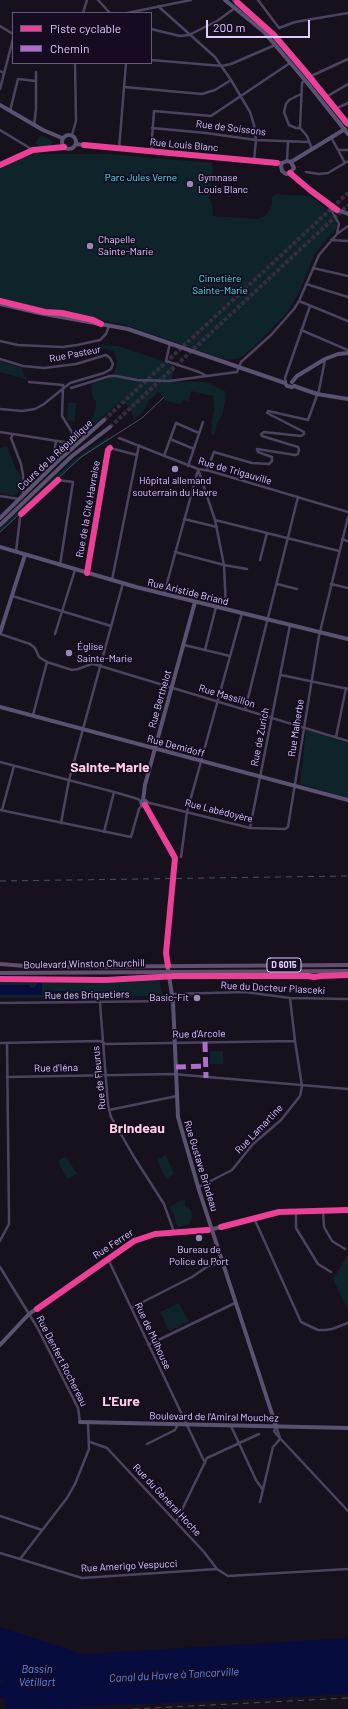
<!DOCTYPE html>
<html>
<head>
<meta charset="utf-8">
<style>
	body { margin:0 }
	#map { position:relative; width:348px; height:1709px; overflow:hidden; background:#16111d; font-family:Barlow,sans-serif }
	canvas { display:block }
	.legend { position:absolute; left:12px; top:12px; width:140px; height:52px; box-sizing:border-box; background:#150c22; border:1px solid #66597a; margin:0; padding:5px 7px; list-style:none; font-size:12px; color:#dfcdff }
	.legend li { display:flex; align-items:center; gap:8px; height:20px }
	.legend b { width:20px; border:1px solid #66597a }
	.scale { position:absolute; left:206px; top:20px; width:104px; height:18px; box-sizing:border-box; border:2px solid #dfcdff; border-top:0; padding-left:5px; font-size:12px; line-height:14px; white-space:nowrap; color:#dfcdff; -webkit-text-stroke:3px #150c22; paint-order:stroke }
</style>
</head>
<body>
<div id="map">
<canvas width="348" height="1709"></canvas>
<ul class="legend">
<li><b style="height:5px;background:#ea4096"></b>Piste cyclable</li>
<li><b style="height:5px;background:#b06ccc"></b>Chemin</li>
</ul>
<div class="scale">200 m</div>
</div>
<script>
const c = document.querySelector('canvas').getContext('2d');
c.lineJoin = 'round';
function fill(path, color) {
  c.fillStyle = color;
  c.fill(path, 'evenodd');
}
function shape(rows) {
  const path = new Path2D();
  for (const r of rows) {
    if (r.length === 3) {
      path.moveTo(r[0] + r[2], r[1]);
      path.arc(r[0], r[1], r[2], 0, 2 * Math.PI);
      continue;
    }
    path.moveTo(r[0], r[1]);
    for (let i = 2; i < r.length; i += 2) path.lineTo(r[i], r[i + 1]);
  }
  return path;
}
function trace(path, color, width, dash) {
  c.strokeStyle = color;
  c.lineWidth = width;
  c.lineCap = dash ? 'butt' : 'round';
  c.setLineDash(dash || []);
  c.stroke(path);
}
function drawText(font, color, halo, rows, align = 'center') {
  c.font = font + ' Barlow,sans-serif';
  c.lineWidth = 3.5;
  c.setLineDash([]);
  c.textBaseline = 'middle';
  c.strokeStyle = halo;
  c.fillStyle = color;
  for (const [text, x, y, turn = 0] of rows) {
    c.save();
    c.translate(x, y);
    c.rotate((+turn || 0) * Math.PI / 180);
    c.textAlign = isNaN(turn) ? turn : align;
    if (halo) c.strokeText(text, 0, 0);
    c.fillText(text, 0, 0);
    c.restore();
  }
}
const green = shape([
	[236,2,270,33,304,72,301,74,268,36,233,6],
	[41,135,53,141,50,147,40,147,35,143],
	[36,154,109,154,212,163,213,168,209,197,212,204,213,216,258,219,265,216,269,211,272,205,272,197,276,194,310,196,325,207,334,217,337,226,336,229,315,253,299,293,292,305,284,316,254,347,240,358,227,360,126,325,69,314,40,310,0,301,0,169,17,159],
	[99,345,118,346,163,361,173,366,175,370,172,378,174,381,206,382,225,391,226,396,222,416,217,423,215,434,211,435,212,424,211,423,214,411,213,396,191,391,189,401,183,400,181,404,165,401,164,400,165,398,158,392,155,396,149,400,146,407,141,414,134,419,131,410,121,401,89,429,84,432,82,431,83,426,88,424,93,417,96,407,96,401,93,399,91,386,93,383,107,379,113,375,116,368,117,361,114,351,100,348],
	[0,361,22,368,24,376,31,381,0,372],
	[68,403,76,403,75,421,67,420],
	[108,436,110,439,74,463,0,532,0,528,71,462],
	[7,446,15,467,20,475,20,491,14,496,0,493,0,448],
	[306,730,348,743,348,798,300,784],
	[0,977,159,978,163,996,0,998],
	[210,1051,223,1051,223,1064,210,1064],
	[166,1155,174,1174,166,1179,157,1160],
	[66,1156,77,1174,67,1179,58,1161],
	[185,1200,185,1206,191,1210,192,1215,192,1219,189,1224,178,1227,170,1207,179,1201],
	[348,1254,348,1310,333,1279],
	[179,1303,189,1322,169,1331,160,1312]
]);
const water = shape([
	[42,981,42,995,0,995,0,985,29,985,32,988,35,987,38,982],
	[0,1627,83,1654,348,1638,348,1694,42,1709,5,1709,4,1698,0,1697,0,1683,3,1680,0,1678]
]);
const stream = shape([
	[48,991,69,992,93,991]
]);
const secondaryTunnel = shape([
	[104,420,348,193],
	[110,427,348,205]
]);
const street = shape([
	[98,0,110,13],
	[258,0,279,28,295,22,348,13],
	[158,6,215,57,231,80,250,112,254,125,256,140,254,161],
	[83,13,87,0],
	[127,13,191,0],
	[0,26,13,34],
	[151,29,180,36,189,35,217,21,235,8],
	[151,60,222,66,231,64,275,45],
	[0,71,4,73],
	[309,77,348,59],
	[305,80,302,83,300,128,307,136,312,149],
	[124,87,202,94,215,90,231,80],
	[0,89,13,39],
	[326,97,348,84],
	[335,109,348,103],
	[10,111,18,79,36,81],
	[34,125,36,110,36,72],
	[152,128,206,133,256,140,308,142],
	[300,128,296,128,289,125,284,112,286,104,289,100,301,94],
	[0,130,33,150],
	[72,135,76,121,75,63],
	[331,137,345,163],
	[119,149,126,63],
	[338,150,348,150],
	[151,152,154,111,211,116,290,63],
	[287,161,288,142],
	[0,165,33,150,64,147],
	[306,172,319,174,328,173,348,161],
	[329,206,339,224,337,233],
	[331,240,348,241],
	[313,268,348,276],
	[306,284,348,297],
	[299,301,348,321],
	[301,330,348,350],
	[0,341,18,345,39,346,63,347,77,345,100,340,106,334,109,326],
	[170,343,166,361,199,372,207,376],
	[0,359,23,366,44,368,76,364,106,355,110,358,113,364,111,369,104,373,70,383,44,404,35,409,22,411,0,409],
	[29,382,63,385,63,387],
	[286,382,285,378,310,306],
	[71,388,110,376,116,376,137,380,169,381,237,372,241,362,271,335,294,309,299,301,319,255,337,234,348,226],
	[0,432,70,443,74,438,73,434,62,416,63,388],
	[13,434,11,438,21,464,23,475,23,495],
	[119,438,198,469,210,471,348,512],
	[170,439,194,449],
	[56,441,54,454,58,457,61,457],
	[164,456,176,423,199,433],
	[188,466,203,422],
	[198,469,215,520,224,565,226,609],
	[207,470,214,452,252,463,269,464,272,461,272,457,258,452,257,449,295,455,298,454,299,450,298,447,262,436,261,434,264,432,301,436,304,434,304,432,267,413,268,411,308,420,319,390,325,360],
	[0,496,19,499],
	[184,519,217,527],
	[215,520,339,551],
	[342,539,348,541],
	[16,552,20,518,21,514,58,480,73,482,60,565],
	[175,552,224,565,247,569],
	[260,560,267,533],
	[87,573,108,450,110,448,137,455],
	[112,580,139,445],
	[277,584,297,589],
	[331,584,348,588],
	[164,594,198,470],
	[12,596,111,626],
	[0,634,30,644,35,648,39,657,47,662,72,670,78,669,92,664,97,665,348,741],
	[55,634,75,570],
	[184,645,230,656],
	[205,650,216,607],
	[281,675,348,689],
	[245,710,298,497],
	[33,715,47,662],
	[336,737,346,688],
	[0,762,114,792,138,799,141,802],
	[146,802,250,828,285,829,288,827,319,636,348,517],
	[0,810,131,837,139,809,142,805],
	[2,810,14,766],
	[61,823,69,780,123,583],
	[250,828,290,625],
	[104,832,114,792],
	[181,857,187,812,242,613],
	[172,994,245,992,290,998,348,999],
	[0,1003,173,1001],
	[100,1003,108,1105,111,1117,134,1157,164,1204,174,1232],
	[0,1043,100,1041,106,1044,295,1041],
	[7,1077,173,1074,348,1089],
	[109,1110,177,1096],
	[199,1187,232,1170,253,1144,281,1120,300,1096,302,1086,295,1041,290,998],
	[323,1211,324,1227,332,1241,345,1249],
	[296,1212,296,1228,318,1264,331,1272],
	[254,1218,301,1322,318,1330,326,1330,332,1329,348,1323],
	[0,1241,9,1224,9,1217,7,1043],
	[108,1259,205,1463],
	[0,1267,37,1327,78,1408,80,1422],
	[131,1308,192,1277,208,1266,223,1262],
	[148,1345,235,1303],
	[231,1426,256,1480,263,1490],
	[276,1426,280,1438],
	[276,1427,274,1431,277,1435,348,1511],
	[90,1442,107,1448,204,1552,217,1569,228,1576,348,1569],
	[147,1444,175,1430,178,1424],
	[260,1502,273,1447,280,1439],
	[0,1516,42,1530],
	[176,1522,207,1458,259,1434],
	[0,1553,20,1559,67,1498,75,1484,89,1449,88,1423],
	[20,1559,82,1578,217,1569]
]);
const secondary = shape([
	[225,0,264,32,305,80,348,134],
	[234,0,274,35,304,70,348,125],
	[0,105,43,130,62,138],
	[69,142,7],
	[76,144,272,163,282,163,287,161,291,162],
	[291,162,345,129],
	[282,163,281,166,282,171,286,174,290,173],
	[290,173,333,208,348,214],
	[290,173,294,168,291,162],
	[0,304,39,313,128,329,285,383,287,386,292,387,294,386],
	[292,382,297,376,325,359,338,354,348,353],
	[294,386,317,394,348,399],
	[0,518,59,460,104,420],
	[0,525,72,456,110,427],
	[0,547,136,587,348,639],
	[0,633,25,555],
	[0,707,348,800],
	[143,800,145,785,195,602],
	[144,803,2.5],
	[145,805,173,852,175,863],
	[172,890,166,957,173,1001,178,1117,199,1190,276,1426],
	[0,1345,29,1314,134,1241,155,1234,213,1229,279,1212,348,1210],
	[80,1422,348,1428]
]);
const primary = shape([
	[0,964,38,967,348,965],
	[0,973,348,971]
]);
const tram = shape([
	[227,0,267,33,339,120,348,127],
	[0,532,81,457,142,418,164,397]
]);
const rail = shape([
	[0,881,348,876],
	[133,1709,348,1698]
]);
const secondaryBridge = shape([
	[172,890,175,863]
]);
const quiet = shape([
	[205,1042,206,1078],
	[176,1067,205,1066]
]);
const cycleway = shape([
	[237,2,274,35,304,70,347,123],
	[84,145,277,163],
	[0,165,33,150,64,147],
	[290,173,310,190,337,210],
	[0,301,45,312,62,313,93,320,101,324],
	[21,514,58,480],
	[87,573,108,450,110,448],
	[145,805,175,858,166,953,168,966],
	[0,979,106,980,177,976,308,976,314,977,321,976,348,975],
	[221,1227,279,1212,348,1210],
	[37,1309,134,1241,155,1234,208,1230]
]);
const markers = [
	[190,184,4,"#998bb0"],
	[90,246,4,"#998bb0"],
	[175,469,4,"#998bb0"],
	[69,653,4,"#998bb0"],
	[197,998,4,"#998bb0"],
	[199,1238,4,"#998bb0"]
];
const shields = [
	[284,965,34]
];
const shieldNames = [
	["D 6015",284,965]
];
const streetNames = [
	["Rue de Soissons",231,128,7],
	["Rue Louis Blanc",184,145,5],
	["Rue Pasteur",75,354,-11],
	["Cours de la République",55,455,-43],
	["Rue de Trigauville",235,471,16],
	["Rue de la Cité Havraise",88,509,-80],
	["Rue Aristide Briand",188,592,14],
	["Rue Massillon",227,696,17],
	["Rue Berthelot",160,699,-74],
	["Rue Malherbe",296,728,-81],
	["Rue de Zurich",260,737,-79],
	["Rue Demidoff",176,746,15],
	["Rue Labédoyère",219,811,14],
	["Boulevard Winston Churchill",84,964,-1],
	["Rue du Docteur Piasceki",273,988,3],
	["Rue des Briquetiers",87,995,-1],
	["Rue d'Arcole",199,1034,-1],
	["Rue d'Iéna",56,1068,-1],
	["Rue de Fleurus",99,1078,-96],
	["Rue Lamartine",259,1129,-46],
	["Rue Gustave Brindeau",201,1166,73],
	["Rue Ferrer",113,1244,-33],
	["Rue de Mulhouse",153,1336,65],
	["Rue Denfert Rochereau",62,1361,63],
	["Boulevard de l'Amiral Mouchez",214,1417,1],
	["Rue du Général Hoche",167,1500,47],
	["Rue Amerigo Vespucci",129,1566,-3]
];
const parkNames = [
	["Parc Jules Verne",141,178],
	["Cimetière",220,279],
	["Sainte-Marie",220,291]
];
const poiNames = [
	["Gymnase",198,178],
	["Louis Blanc",198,190],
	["Chapelle",98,240],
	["Sainte-Marie",98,252],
	["Hôpital allemand",175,481,"center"],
	["souterrain du Havre",175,493,"center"],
	["Église",77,647],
	["Sainte-Marie",77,659],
	["Basic-Fit",189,998,"right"],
	["Bureau de",199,1250,"center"],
	["Police du Port",199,1262,"center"]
];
const waterNames = [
	["Bassin",37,1669],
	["Vétillart",37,1682],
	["Canal du Havre à Tancarville",174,1675,-3]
];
const districtNames = [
	["Sainte-Marie",110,767],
	["Brindeau",137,1128],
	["L'Eure",121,1401]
];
fill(green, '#0f232b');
fill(water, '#070c3f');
trace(stream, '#070c3f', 1);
trace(secondaryTunnel, '#342d3f', 4, [4, 2]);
trace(street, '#4c445e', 2.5);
trace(secondary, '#5b5271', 4);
trace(primary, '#624e70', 4);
trace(tram, '#46526a', 1);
trace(rail, '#46526a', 1, [6, 5]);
trace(secondaryBridge, '#5b5271', 4);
trace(quiet, '#b06ccc', 5, [10, 5]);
trace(cycleway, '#ea4096', 6);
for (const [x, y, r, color] of markers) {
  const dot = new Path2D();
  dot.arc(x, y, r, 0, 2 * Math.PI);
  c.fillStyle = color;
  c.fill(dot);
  trace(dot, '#150c22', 1.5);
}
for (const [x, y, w] of shields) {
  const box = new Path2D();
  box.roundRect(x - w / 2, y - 7, w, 14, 3);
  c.fillStyle = '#150c22';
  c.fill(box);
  trace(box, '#dfcdff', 1);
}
drawText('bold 9px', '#dfcdff', null, shieldNames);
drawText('10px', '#dfcdff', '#150c22', streetNames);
drawText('10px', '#4fe9e8', '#150c22', parkNames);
drawText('10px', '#dfcdff', '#150c22', poiNames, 'left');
drawText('italic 11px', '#5b8aff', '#150c22', waterNames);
drawText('bold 14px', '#ffcfe2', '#150c22', districtNames);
</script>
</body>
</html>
